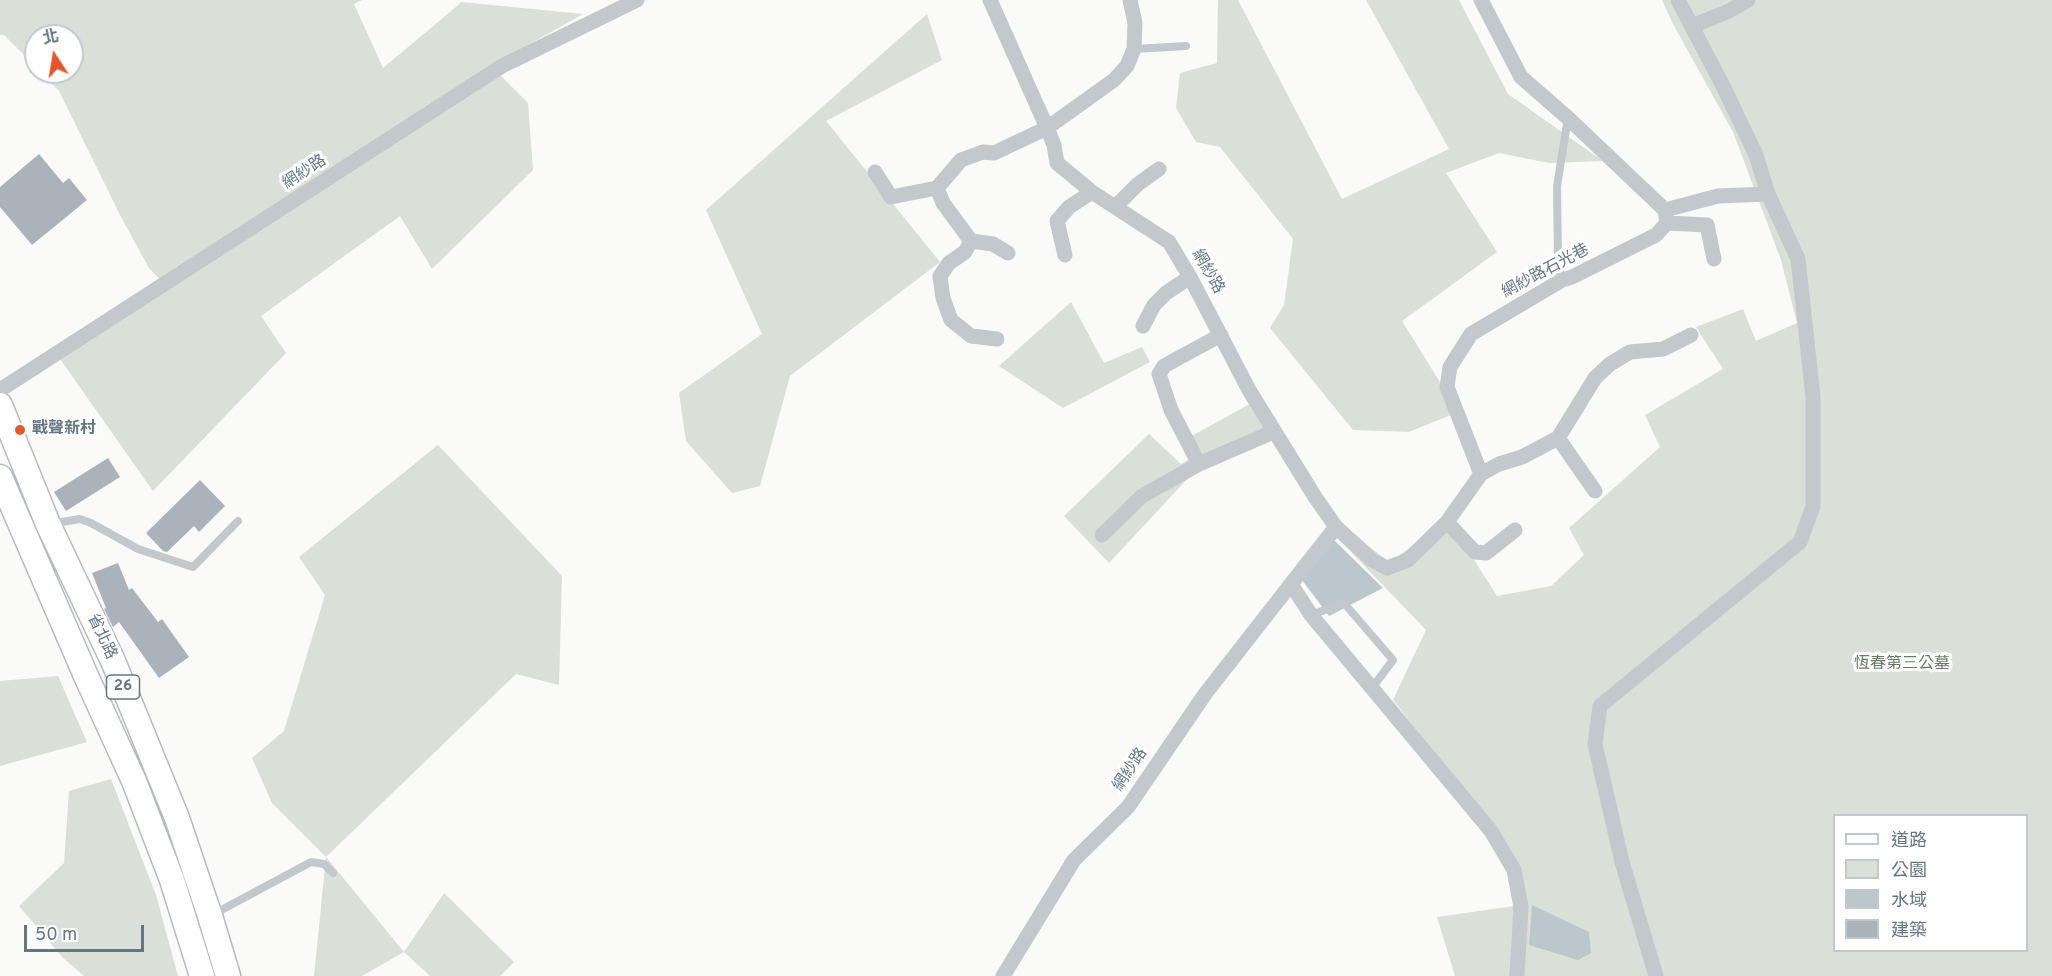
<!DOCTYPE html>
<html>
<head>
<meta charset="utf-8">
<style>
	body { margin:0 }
	#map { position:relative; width:2052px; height:976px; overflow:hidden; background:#fafaf8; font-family:Overpass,"Noto Sans TC",sans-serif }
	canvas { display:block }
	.legend { position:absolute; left:1833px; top:814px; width:195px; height:138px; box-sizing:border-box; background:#fff; border:2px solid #c1c8cd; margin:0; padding:8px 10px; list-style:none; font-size:18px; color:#657683 }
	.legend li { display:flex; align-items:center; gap:12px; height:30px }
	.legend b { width:30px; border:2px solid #c1c8cd }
	.north { position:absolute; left:24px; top:24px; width:60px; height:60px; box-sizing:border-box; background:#fff; border:2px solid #c1c8cd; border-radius:50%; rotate:348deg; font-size:16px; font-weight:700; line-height:24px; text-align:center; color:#657683 }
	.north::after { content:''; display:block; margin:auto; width:21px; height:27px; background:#e4572e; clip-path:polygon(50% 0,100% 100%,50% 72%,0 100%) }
	.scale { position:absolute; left:24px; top:925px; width:120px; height:27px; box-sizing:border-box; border:3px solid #657683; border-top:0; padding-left:8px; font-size:18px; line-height:21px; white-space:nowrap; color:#657683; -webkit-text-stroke:4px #fff; paint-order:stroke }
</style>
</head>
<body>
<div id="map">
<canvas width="2052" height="976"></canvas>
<ul class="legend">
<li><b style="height:8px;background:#fff"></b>道路</li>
<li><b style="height:16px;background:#dadfd7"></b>公園</li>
<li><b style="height:16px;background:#bbc7cb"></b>水域</li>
<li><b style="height:16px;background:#aab3b9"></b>建築</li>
</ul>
<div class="north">北</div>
<div class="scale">50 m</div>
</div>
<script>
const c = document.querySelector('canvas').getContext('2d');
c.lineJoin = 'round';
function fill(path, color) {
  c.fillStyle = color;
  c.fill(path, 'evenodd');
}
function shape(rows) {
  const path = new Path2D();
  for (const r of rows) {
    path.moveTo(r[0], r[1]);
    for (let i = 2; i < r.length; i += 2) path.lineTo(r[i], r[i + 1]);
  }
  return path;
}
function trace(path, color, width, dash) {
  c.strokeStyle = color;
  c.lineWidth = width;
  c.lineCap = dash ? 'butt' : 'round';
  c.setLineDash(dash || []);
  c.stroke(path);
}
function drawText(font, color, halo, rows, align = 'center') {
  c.font = font + ' Overpass,"Noto Sans TC",sans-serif';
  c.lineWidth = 6;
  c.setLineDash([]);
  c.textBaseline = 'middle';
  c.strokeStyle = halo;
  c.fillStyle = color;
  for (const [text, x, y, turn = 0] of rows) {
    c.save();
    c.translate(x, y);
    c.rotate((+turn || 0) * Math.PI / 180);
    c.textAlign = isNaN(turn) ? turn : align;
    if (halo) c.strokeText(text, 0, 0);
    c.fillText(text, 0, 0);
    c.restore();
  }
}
const green = shape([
	[0,0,362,0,354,4,383,68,462,2,583,14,491,66,528,103,533,170,432,269,400,216,261,316,286,353,153,491,60,359,166,286,149,268,121,217,59,91,41,72,72,72,72,36,36,36,36,67,4,35,0,35],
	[1218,0,1238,0,1342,199,1449,149,1366,0,1459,0,1508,94,1603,161,1549,163,1499,153,1446,173,1497,252,1402,321,1443,387,1451,415,1409,432,1353,430,1270,328,1284,305,1293,239,1220,147,1196,142,1176,108,1180,73,1217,63],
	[1662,0,2052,0,2052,976,1455,976,1437,917,1514,906,1512,869,1492,827,1393,700,1426,630,1326,526,1334,517,1387,561,1397,557,1428,534,1446,516,1497,596,1551,586,1584,555,1569,528,1660,447,1645,415,1723,369,1696,327,1743,309,1756,341,1797,323,1781,260,1733,132,1673,24],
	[1834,816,2026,816,2026,950,1834,950],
	[927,14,942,60,826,121,940,262,790,376,760,486,732,493,686,441,679,393,762,334,706,210],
	[1071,302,1104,363,1142,347,1150,362,1063,408,999,366],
	[1255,401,1268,428,1192,474,1109,563,1064,516,1149,434,1181,464,1202,452,1188,438],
	[438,445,562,576,559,685,516,674,326,857,404,952,444,893,514,962,500,976,430,976,404,952,362,976,314,976,326,857,272,803,252,758,284,731,325,595,299,557],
	[58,676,87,742,0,766,0,681],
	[111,779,156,895,178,976,84,976,63,958,19,906,64,863,69,791]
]);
const water = shape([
	[1334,540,1383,588,1329,616,1299,576],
	[1532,905,1589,932,1591,953,1578,960,1529,945]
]);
const building = shape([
	[39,154,63,183,69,178,87,200,32,245,0,207,0,187],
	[108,458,120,477,66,511,54,492],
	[200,480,225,506,199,532,194,526,167,552,163,551,146,533],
	[118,563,129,590,132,588,158,622,162,619,189,657,159,678,119,622,113,627,104,609,106,608,92,573]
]);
const service = shape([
	[1134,49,1186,46],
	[1562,280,1558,264,1557,186,1568,118],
	[50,524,80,519,91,523,138,549,193,567,238,521],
	[1311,615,1344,603,1393,660,1372,688],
	[212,915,311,862,324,864,333,873]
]);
const minor = shape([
	[990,0,1047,128,1054,145,1057,163,1092,192,1169,242,1190,277,1249,390,1315,497,1336,527,1372,560,1387,568,1408,560,1447,522,1481,474,1499,464,1522,457,1558,438,1595,378,1610,364,1630,352,1663,349,1691,335],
	[1481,0,1521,77,1568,118,1665,210],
	[1692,26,1729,11,1748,0],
	[875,172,891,197,937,188],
	[1115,207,1138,184,1159,169],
	[1667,223,1707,225,1714,259],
	[971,241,993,244,1008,253],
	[1065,255,1057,221,1069,207,1092,192],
	[1143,326,1154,305,1166,293,1190,277],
	[997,339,971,336,951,320,943,298,940,276,949,263,965,252,971,241,943,203,937,188,961,160,983,152,994,153,1047,128,1114,80,1127,66,1134,49,1135,23,1130,0],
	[0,390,502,66,637,0],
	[1558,438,1595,491],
	[1199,464,1171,410,1159,374,1164,366,1221,335],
	[1481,474,1447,387,1450,367,1471,334,1562,280,1572,277,1656,235,1667,223,1665,210,1718,196,1768,194],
	[1447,522,1475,552,1486,553,1515,530],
	[1336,527,1291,584,1311,615,1491,831,1514,870,1521,907,1517,976],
	[1102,535,1142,496,1199,464,1273,432],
	[1003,976,1074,860,1128,807,1205,694,1291,584],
	[1656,976,1622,862,1595,744,1600,706,1800,542,1813,506,1813,397,1798,259,1768,194,1756,155,1723,86,1678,0]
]);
const primary = shape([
	[0,405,48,524,113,661,177,818,210,916,228,976],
	[0,477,86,676,134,781,172,880,202,976]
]);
const markers = [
	[20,430,6,"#e4572e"]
];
const shields = [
	[123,687,33]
];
const shieldNames = [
	["26",123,687]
];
const streetNames = [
	["網紗路",305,173,-33],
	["網紗路",1207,272,60],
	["網紗路石光巷",1546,272,-28],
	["省北路",101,637,65],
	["網紗路",1131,770,-56]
];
const poiNames = [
	["戰聲新村",32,430]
];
const parkNames = [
	["恆春第三公墓",1902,665]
];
fill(green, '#dadfd7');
fill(water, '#bbc7cb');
fill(building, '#aab3b9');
trace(primary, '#b5babe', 27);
trace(service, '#c3c8cc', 8);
trace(minor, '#c3c8cc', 15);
trace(primary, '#fff', 24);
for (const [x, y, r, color] of markers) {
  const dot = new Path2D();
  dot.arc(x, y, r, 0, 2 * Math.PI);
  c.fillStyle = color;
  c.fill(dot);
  trace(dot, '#fff', 2);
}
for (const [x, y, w] of shields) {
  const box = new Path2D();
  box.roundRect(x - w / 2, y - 12, w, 24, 4.5);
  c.fillStyle = '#fff';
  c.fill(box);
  trace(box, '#657683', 1.5);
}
drawText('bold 15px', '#657683', null, shieldNames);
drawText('16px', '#657683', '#fff', streetNames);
drawText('bold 16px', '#657683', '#fff', poiNames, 'left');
drawText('16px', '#687a64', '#fff', parkNames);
</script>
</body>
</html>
